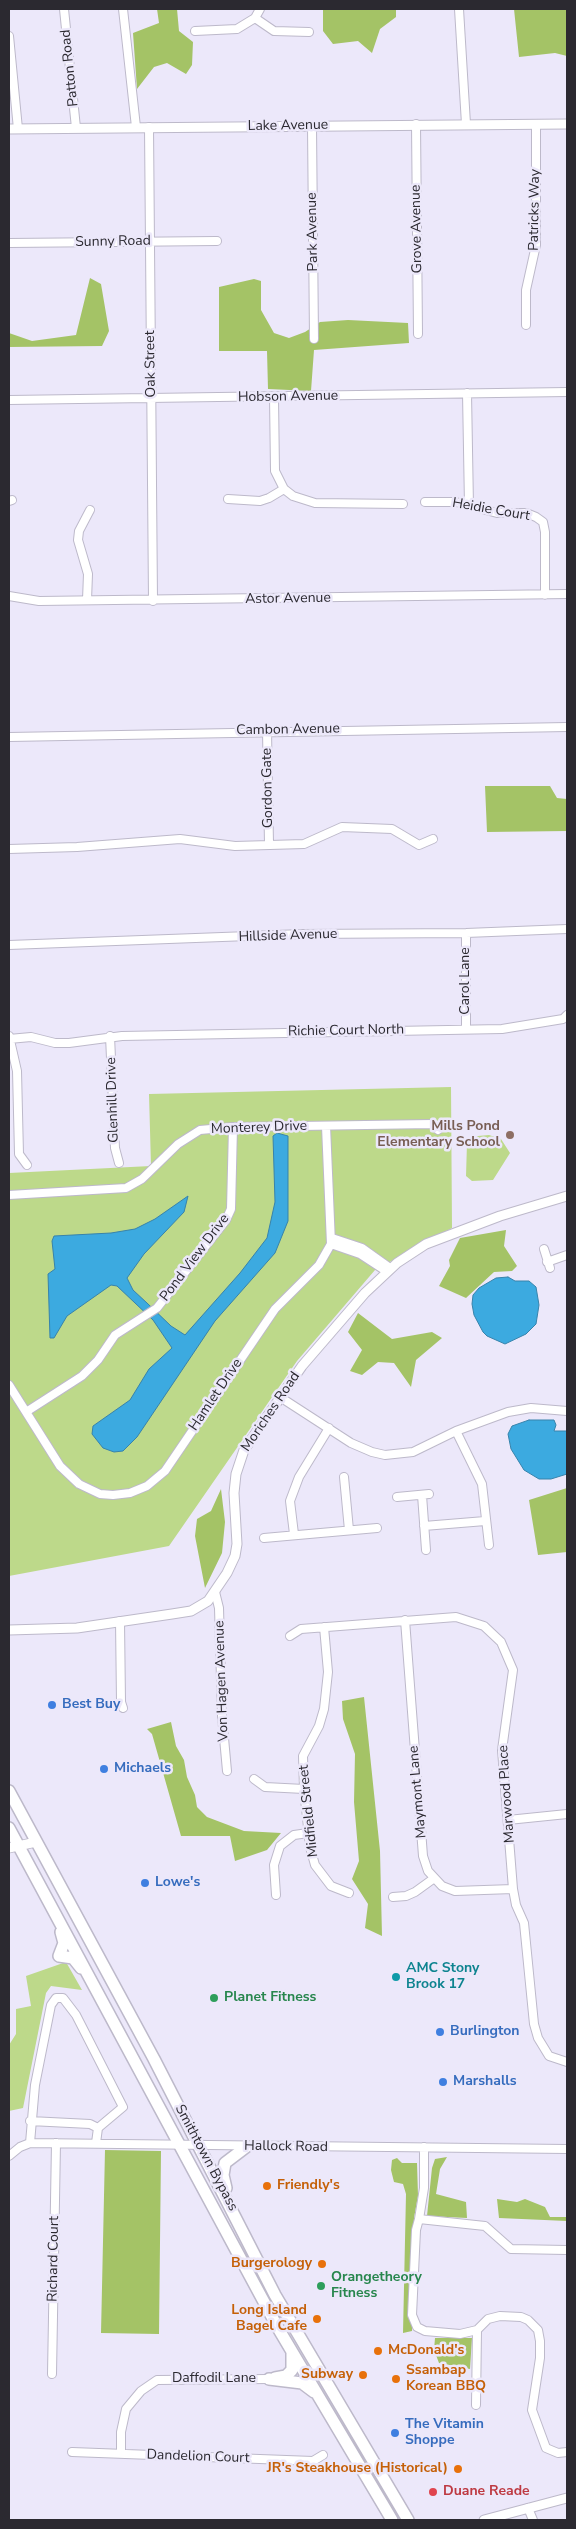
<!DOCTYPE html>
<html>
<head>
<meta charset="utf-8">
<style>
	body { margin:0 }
	#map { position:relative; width:576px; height:2529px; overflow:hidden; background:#ece8fa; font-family:"Nunito Sans",sans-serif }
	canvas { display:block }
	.frame { position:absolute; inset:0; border:10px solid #2b2930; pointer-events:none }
</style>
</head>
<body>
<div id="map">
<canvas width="576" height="2529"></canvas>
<div class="frame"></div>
</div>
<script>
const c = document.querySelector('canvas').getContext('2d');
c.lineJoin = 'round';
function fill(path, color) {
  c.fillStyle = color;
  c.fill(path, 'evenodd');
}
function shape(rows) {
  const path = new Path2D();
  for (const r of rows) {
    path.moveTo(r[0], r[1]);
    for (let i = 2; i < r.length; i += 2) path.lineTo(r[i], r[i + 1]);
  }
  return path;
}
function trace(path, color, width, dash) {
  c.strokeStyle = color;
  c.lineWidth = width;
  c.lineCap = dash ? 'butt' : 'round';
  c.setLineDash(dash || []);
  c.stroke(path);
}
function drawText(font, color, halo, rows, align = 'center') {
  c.font = font + ' "Nunito Sans",sans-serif';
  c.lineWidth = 5;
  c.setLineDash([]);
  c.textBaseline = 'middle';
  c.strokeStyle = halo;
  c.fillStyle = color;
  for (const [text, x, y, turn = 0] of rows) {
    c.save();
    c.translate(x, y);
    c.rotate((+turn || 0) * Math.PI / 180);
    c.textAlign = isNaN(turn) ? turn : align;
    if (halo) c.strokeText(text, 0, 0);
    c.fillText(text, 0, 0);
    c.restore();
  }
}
const green = shape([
	[451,1087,452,1228,375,1270,297,1361,169,1546,9,1576,9,1173,151,1166,149,1094],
	[489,1135,501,1139,510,1153,493,1180,472,1181,466,1176,467,1143,478,1136],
	[66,1962,82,1990,51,1986,46,1993,23,2108,9,2111,9,2045,16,2034,16,2009,31,2006,26,1976]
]);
const forest = shape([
	[157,9,177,9,179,31,193,42,192,65,186,74,167,63,154,67,137,89,133,33,159,23],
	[323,9,396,9,396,17,380,29,372,53,358,41,333,44,323,31],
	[514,9,567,9,567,56,555,53,519,57],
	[90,278,101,284,109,331,102,346,9,347,9,333,32,341,76,335],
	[254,279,261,281,261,310,274,333,289,338,305,332,320,322,348,320,408,323,409,343,314,350,311,391,268,389,267,351,219,351,219,287],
	[485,786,550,786,557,798,567,799,567,831,487,832],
	[506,1230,504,1246,517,1266,512,1271,494,1272,466,1298,439,1286,450,1266,449,1260,460,1238],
	[358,1313,392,1339,432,1332,442,1338,416,1360,411,1387,394,1363,378,1362,362,1375,350,1371,362,1350,348,1332],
	[567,1488,567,1552,538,1555,529,1500],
	[221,1489,225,1522,222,1553,205,1588,195,1536,197,1519,211,1511],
	[364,1697,380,1851,382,1936,365,1928,368,1904,352,1879,359,1861,354,1802,355,1754,343,1719,342,1701],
	[171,1722,176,1746,184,1760,187,1777,195,1795,197,1807,207,1817,244,1831,281,1833,267,1850,235,1861,230,1836,181,1836,152,1734,147,1729],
	[105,2150,161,2151,159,2334,101,2333],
	[447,2157,440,2169,436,2194,466,2202,467,2218,427,2216,432,2168,435,2159],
	[397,2158,402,2163,417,2163,418,2196,414,2218,412,2331,403,2333,406,2194,403,2184,394,2182,391,2170,392,2160],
	[497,2199,517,2202,525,2199,545,2207,550,2217,567,2217,567,2221,499,2218],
	[435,2338,472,2338,470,2369,439,2363,434,2350]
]);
const water = shape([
	[277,1133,288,1136,288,1221,275,1253,215,1321,137,1437,123,1451,114,1452,103,1448,92,1434,93,1426,130,1400,149,1369,172,1348,153,1320,117,1286,111,1285,67,1316,54,1338,50,1338,48,1274,55,1269,52,1241,54,1236,111,1233,135,1229,155,1219,188,1196,184,1212,144,1254,127,1278,133,1290,147,1303,171,1326,185,1335,240,1273,267,1238,275,1202,273,1136,277,1133],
	[508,1277,515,1281,529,1281,536,1287,539,1305,536,1324,526,1334,505,1344,487,1336,483,1332,474,1315,472,1304,473,1295,479,1288,496,1278,508,1277],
	[529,1420,554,1420,556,1425,554,1431,567,1431,567,1474,551,1479,539,1479,524,1470,511,1449,508,1434,512,1426,529,1420]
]);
const minor = shape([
	[64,9,76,128],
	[123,9,136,127],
	[459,9,466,124],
	[255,18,274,31,309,32],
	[195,31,237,29,255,18,260,9],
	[9,36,18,129],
	[416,124,418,334],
	[312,126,314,339],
	[149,127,153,601],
	[9,243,217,241],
	[526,325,526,290,536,245,536,124],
	[467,393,469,506],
	[274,397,275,471,284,489,293,496,315,503,403,504],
	[9,400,567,392],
	[228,499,260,501,269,498,284,489],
	[9,501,12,500],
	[425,502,456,502,497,513,526,513,536,517,543,522,545,532,545,595],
	[9,596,39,601,567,594],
	[87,600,88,574,78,540,79,531,90,510],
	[267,731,269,844],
	[9,737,567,727],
	[9,849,77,847,180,839,235,846,304,844,342,827,392,829,419,845,433,839],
	[9,945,302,934,466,933,567,929],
	[466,1029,466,933],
	[9,1036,17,1071,19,1154,27,1165],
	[110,1036,115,1148,119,1163],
	[9,1039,31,1037,55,1043,69,1043,122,1036,502,1029,563,1019,567,1015],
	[9,1195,126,1188,142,1179,178,1144,200,1130,233,1127,432,1124,438,1130],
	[332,1238,362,1248,390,1268],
	[331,1244,360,1254,386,1271],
	[544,1249,550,1268],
	[547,1262,567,1255],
	[9,1385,60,1466,79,1484,100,1494,113,1495,130,1493,147,1486,165,1471,275,1309,319,1265,331,1244,326,1126],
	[280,1397,351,1443,372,1452,385,1455,413,1452,456,1431,508,1412,531,1408,567,1411],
	[26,1412,82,1376,98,1360,115,1335,157,1308,226,1220,231,1209,233,1127],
	[456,1431,482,1484,489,1545],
	[344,1477,349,1530],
	[422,1495,426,1550],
	[397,1497,429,1494],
	[424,1526,485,1521],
	[294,1534,290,1501,299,1477,329,1428],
	[264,1538,377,1528],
	[215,1592,219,1608,222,1716,227,1771],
	[405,1620,423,1856,428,1871,442,1886,455,1891,513,1889],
	[120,1621,121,1702,123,1708],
	[324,1627,328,1672,324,1709,319,1726,303,1756,304,1789,310,1847,315,1865,331,1886,349,1893],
	[290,1636,301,1629,456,1617,484,1626,501,1642,513,1670,502,1750,513,1889,516,1905,524,1923,534,2024,538,2038,549,2056,567,2062],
	[254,1779,265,1787,304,1789],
	[508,1820,567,1814],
	[276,1895,274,1865,280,1846,294,1835,308,1833],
	[393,1897,406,1896,415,1892,433,1879],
	[30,2121,90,2124,98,2128],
	[30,2143,35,2085,51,2005,56,1998,63,1998,76,2015,123,2107,98,2128,96,2143],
	[9,2156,20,2147,30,2143,567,2149],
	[419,2219,424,2188,424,2147],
	[567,2250,511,2249,485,2226,419,2219,416,2230,412,2315,417,2327,425,2331,460,2334,477,2330,488,2319,500,2316,521,2317,528,2320,538,2330,540,2341,540,2358,532,2410,546,2448,558,2453,567,2452],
	[52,2374,56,2143],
	[476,2405,477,2330],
	[72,2452,313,2461,323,2455],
	[121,2454,121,2432,126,2409,141,2391,157,2380,269,2379],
	[528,2508,533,2520]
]);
const major = shape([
	[9,129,567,124],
	[9,1630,77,1628,172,1614,191,1611,208,1601,227,1573,235,1556,237,1544,234,1493,236,1474,244,1450,302,1366,365,1293,397,1263,426,1244,500,1216,567,1196],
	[9,1848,36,1842],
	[484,2520,567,2498]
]);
const highway = shape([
	[9,1791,154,2059,275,2295,408,2520],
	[9,1828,278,2328,392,2520],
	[61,1932,64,1943,59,1956,73,1958,81,1968],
	[226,2188,223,2175,225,2163,246,2147],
	[275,2378,286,2376,292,2370,292,2353],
	[269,2379,302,2383,314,2392]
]);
const markers = [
	[510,1135,5,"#8d6e63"],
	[52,1705,5,"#3f7fe0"],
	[104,1769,5,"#3f7fe0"],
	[145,1883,5,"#3f7fe0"],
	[396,1977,5,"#0f9aa8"],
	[214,1998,5,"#2e9e5b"],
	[440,2032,5,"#3f7fe0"],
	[443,2082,5,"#3f7fe0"],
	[267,2186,5,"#e8710a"],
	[322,2264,5,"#e8710a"],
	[321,2286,5,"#2e9e5b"],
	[317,2319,5,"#e8710a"],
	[378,2351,5,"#e8710a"],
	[363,2375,5,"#e8710a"],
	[396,2379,5,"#e8710a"],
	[395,2433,5,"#3f7fe0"],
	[458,2469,5,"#e8710a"],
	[433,2492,5,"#e0444e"]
];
const streetNames = [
	["Patton Road",70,68,-96],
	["Lake Avenue",288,126,-1],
	["Patricks Way",535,210,-89],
	["Grove Avenue",417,229,-91],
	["Park Avenue",313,232,-91],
	["Sunny Road",113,242,-1],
	["Oak Street",151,364,-91],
	["Hobson Avenue",288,397,-1],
	["Heidie Court",491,510,10],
	["Astor Avenue",288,599,-1],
	["Cambon Avenue",288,730,-1],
	["Gordon Gate",268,788,-91],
	["Hillside Avenue",288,936,-2],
	["Carol Lane",466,981,-90],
	["Richie Court North",346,1031,-1],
	["Glenhill Drive",113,1100,-92],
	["Monterey Drive",259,1128,-2],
	["Pond View Drive",195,1258,-53],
	["Hamlet Drive",216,1395,-56],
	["Moriches Road",271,1412,-56],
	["Von Hagen Avenue",222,1681,-92],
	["Maymont Lane",418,1792,-95],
	["Marwood Place",507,1794,-94],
	["Midfield Street",309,1811,-96],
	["Hallock Road",286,2147,1],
	["Smithtown Bypass",206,2158,62],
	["Richard Court",54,2259,-89],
	["Daffodil Lane",214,2379],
	["Dandelion Court",198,2457,2]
];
const educationNames = [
	["Mills Pond",500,1127],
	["Elementary School",500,1143]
];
const shopNames = [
	["Best Buy",62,1705],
	["Michaels",114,1769],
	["Lowe's",155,1883],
	["Burlington",450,2032],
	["Marshalls",453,2082],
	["The Vitamin",405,2425],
	["Shoppe",405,2441]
];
const cultureNames = [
	["AMC Stony",406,1969],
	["Brook 17",406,1985]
];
const leisureNames = [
	["Planet Fitness",224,1998],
	["Orangetheory",331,2278],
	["Fitness",331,2294]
];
const foodNames = [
	["Friendly's",277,2186,"left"],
	["Burgerology",312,2264],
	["Long Island",307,2311],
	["Bagel Cafe",307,2327],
	["McDonald's",388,2351,"left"],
	["Ssambap",406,2371,"left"],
	["Korean BBQ",406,2387,"left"],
	["Subway",353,2375],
	["JR's Steakhouse (Historical)",448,2469]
];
const healthNames = [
	["Duane Reade",443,2492]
];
fill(green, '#bdd98a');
fill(forest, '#a4c366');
fill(water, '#3caae0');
trace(water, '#3783ab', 1);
trace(minor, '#bdb9ca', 10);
trace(major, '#bdb9ca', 11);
trace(highway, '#bdb9ca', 14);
trace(minor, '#fff', 8);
trace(major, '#fff', 9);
trace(highway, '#fff', 11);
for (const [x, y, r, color] of markers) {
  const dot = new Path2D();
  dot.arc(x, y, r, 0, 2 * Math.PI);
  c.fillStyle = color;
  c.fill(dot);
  trace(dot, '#ece8fa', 2);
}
drawText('14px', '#2b2930', '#ece8fa', streetNames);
drawText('bold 14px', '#785e54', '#ece8fa', educationNames, 'right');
drawText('bold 14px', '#366cbe', '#ece8fa', shopNames, 'left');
drawText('bold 14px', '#0d838f', '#ece8fa', cultureNames, 'left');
drawText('bold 14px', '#27864d', '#ece8fa', leisureNames, 'left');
drawText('bold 14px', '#c56008', '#ece8fa', foodNames, 'right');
drawText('bold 14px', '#be3a42', '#ece8fa', healthNames, 'left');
</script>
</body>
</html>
